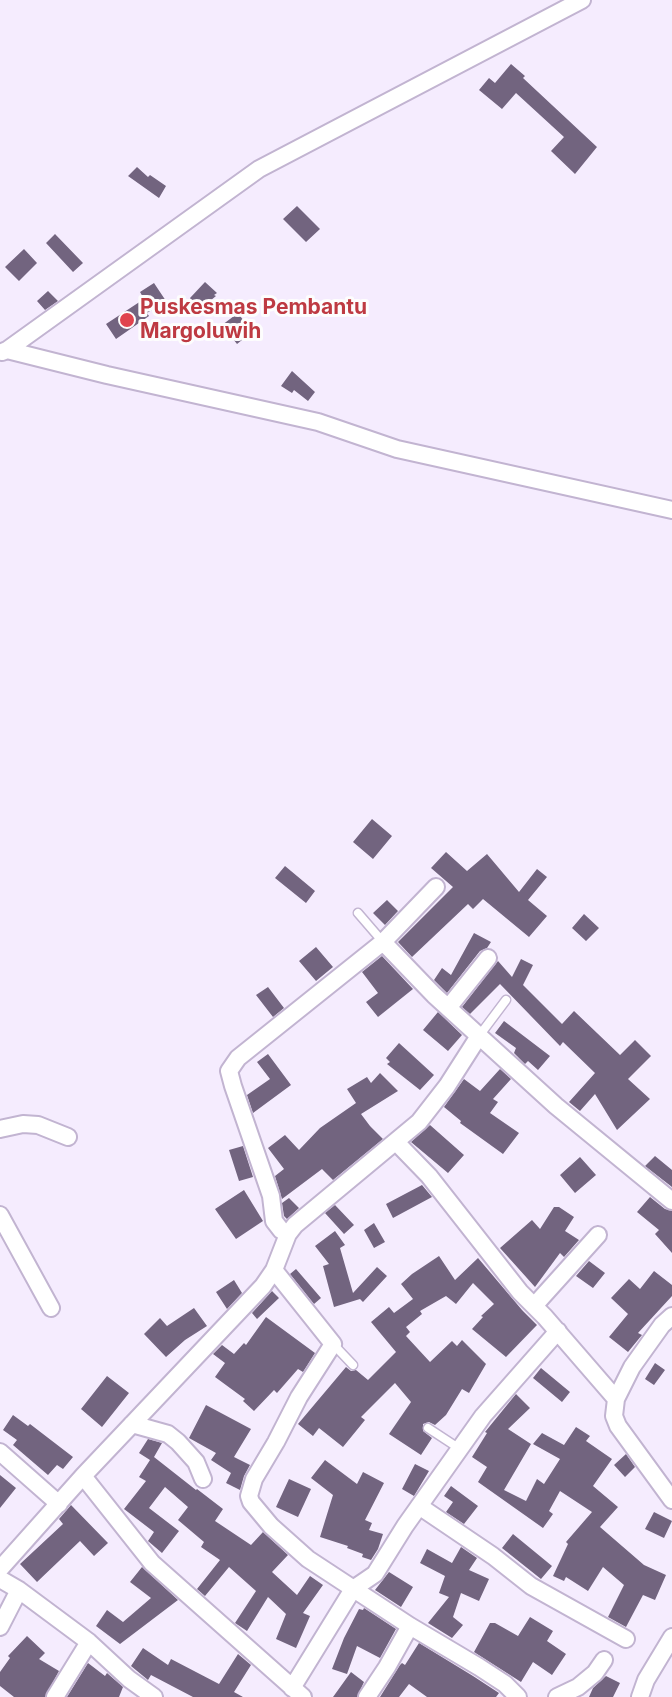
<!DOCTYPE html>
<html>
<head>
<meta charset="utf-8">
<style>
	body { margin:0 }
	canvas { display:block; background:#f5ecfe }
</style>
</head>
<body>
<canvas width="672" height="1697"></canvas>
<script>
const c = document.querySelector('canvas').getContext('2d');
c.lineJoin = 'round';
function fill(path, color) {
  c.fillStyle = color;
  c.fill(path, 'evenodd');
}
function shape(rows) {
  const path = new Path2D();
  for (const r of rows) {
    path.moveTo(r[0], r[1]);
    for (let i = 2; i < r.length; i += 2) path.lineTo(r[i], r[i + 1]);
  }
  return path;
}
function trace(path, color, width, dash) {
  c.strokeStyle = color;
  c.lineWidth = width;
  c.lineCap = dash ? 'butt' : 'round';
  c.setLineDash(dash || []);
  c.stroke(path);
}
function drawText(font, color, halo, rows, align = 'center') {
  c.font = font + ' Inter,sans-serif';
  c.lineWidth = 6;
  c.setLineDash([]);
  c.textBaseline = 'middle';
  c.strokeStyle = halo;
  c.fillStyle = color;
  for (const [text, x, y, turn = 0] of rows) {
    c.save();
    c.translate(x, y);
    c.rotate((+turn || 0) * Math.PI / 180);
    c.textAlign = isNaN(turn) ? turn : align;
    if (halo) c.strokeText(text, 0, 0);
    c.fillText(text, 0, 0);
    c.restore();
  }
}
const building = shape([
	[511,64,525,76,523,78,597,147,575,174,551,151,564,137,516,93,502,109,479,90,489,78,495,83],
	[137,167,148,177,150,175,166,186,159,198,128,176],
	[297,206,320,229,306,242,283,219],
	[55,234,83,263,73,272,46,243],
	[24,249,37,263,19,281,5,267],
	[205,282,217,293,214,295,216,296,199,310,190,298],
	[154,283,166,301,147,313,149,316,116,339,106,324,144,299,140,292],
	[48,291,58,301,45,310,37,301],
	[238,313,252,332,237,344,222,325],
	[292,371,315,392,308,401,294,390,292,393,281,386],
	[372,819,392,836,373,859,353,842],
	[446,852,467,871,487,854,519,892,537,869,547,877,528,900,547,916,529,937,483,899,473,909,468,904,412,957,398,942,453,887,431,868],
	[285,866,315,891,306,903,275,878],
	[387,900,398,911,385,925,373,913],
	[584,914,599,928,586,941,572,928],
	[474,933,491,942,487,948,480,951,447,993,434,980,442,968,451,975],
	[316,947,333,967,316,981,299,961],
	[382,956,413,989,378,1017,366,1002,378,993,362,972],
	[521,959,533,965,523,985,562,1024,574,1011,620,1055,635,1040,651,1056,628,1079,650,1099,617,1130,595,1094,580,1111,569,1102,595,1073,563,1042,560,1046,500,984,470,1014,462,1007,498,961,512,977],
	[268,987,284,1008,273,1017,256,995],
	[438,1012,462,1035,448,1051,423,1030],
	[504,1021,550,1056,538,1070,528,1061,525,1064,514,1053,516,1048,495,1033],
	[399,1043,434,1075,420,1090,387,1064,390,1062,386,1058],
	[268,1054,291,1085,253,1113,247,1095,270,1079,257,1062],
	[500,1069,511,1079,493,1099,498,1102,490,1113,519,1133,503,1154,460,1123,461,1121,444,1107,464,1079,480,1091],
	[380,1073,398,1091,361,1114,370,1126,383,1139,333,1180,322,1169,282,1199,275,1176,284,1169,268,1148,285,1135,299,1150,320,1128,356,1103,347,1089,367,1077,371,1083],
	[430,1125,464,1155,448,1173,411,1142],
	[243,1146,253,1177,239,1181,229,1150],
	[655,1156,672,1170,672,1187,645,1166],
	[580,1157,596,1175,575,1193,560,1175],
	[422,1185,432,1197,393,1218,386,1204],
	[244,1190,263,1221,236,1239,215,1209],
	[650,1197,665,1209,672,1211,672,1253,655,1234,659,1230,637,1212],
	[289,1198,299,1208,287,1219,284,1216,282,1203],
	[335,1205,354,1225,344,1234,325,1213],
	[554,1207,559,1207,574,1217,565,1231,579,1240,564,1257,560,1253,535,1287,500,1248,532,1220,540,1229],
	[374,1223,385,1242,374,1248,364,1230],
	[335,1231,345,1245,340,1248,353,1293,377,1267,387,1276,363,1302,360,1299,334,1307,323,1266,329,1264,315,1246],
	[439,1256,455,1280,478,1258,522,1310,537,1325,506,1357,472,1329,483,1317,481,1316,494,1304,473,1283,456,1304,446,1296,420,1311,422,1314,406,1327,410,1332,406,1336,430,1362,452,1341,457,1346,462,1340,486,1364,469,1393,462,1389,446,1415,435,1425,429,1422,423,1424,423,1431,432,1438,421,1455,389,1434,411,1402,395,1383,361,1417,365,1420,343,1447,319,1428,313,1436,298,1424,346,1367,351,1371,356,1370,368,1380,396,1352,371,1322,389,1307,394,1313,413,1299,401,1284,412,1274],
	[589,1261,605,1273,593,1288,576,1276],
	[296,1269,321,1298,314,1304,290,1274],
	[654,1271,672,1285,672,1296,638,1333,642,1335,628,1352,609,1337,628,1314,611,1298,629,1279,640,1289],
	[234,1280,242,1293,227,1309,216,1292],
	[272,1291,279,1298,257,1319,252,1313],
	[194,1308,207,1326,185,1340,166,1357,144,1334,160,1318,167,1326],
	[266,1317,315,1353,303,1372,298,1369,277,1393,274,1390,254,1411,243,1401,245,1399,215,1377,225,1363,213,1354,222,1345,234,1354,244,1343,246,1345],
	[655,1363,665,1370,654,1385,645,1379],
	[541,1368,570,1392,562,1402,533,1378],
	[107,1376,129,1393,102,1427,81,1409],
	[516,1394,530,1408,508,1429,531,1444,504,1490,526,1501,537,1479,544,1484,560,1459,533,1444,542,1433,564,1445,576,1427,590,1436,586,1441,612,1459,593,1486,618,1507,600,1527,644,1565,666,1575,655,1600,643,1595,626,1627,608,1617,624,1585,603,1567,588,1591,566,1577,564,1581,553,1576,568,1544,566,1542,592,1512,560,1491,549,1511,553,1514,543,1528,478,1482,487,1467,472,1457,487,1433,485,1432],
	[206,1405,251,1429,234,1457,250,1465,244,1476,240,1490,226,1483,231,1473,211,1460,216,1453,189,1438],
	[13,1415,28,1426,30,1424,73,1457,63,1469,57,1465,48,1475,13,1445,17,1440,3,1430],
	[148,1439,162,1443,154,1457,196,1490,197,1489,223,1509,215,1521,251,1545,263,1532,288,1555,272,1572,297,1595,310,1576,323,1585,303,1613,310,1616,296,1648,276,1639,286,1614,268,1597,247,1631,235,1623,256,1591,229,1567,205,1596,197,1589,220,1560,201,1547,204,1542,178,1520,188,1507,165,1487,149,1508,179,1531,162,1553,148,1541,154,1532,124,1509,146,1481,139,1477,150,1460,139,1453],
	[626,1454,635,1467,625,1477,614,1465],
	[325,1460,357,1484,363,1472,384,1483,365,1520,372,1523,369,1530,383,1534,378,1549,371,1560,362,1557,363,1554,347,1548,348,1546,320,1537,333,1495,311,1478],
	[415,1464,429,1471,414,1496,402,1489],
	[0,1475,16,1488,0,1508],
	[289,1479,311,1489,298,1517,276,1507],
	[451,1486,478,1506,464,1524,446,1512,453,1502,444,1496],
	[71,1505,108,1543,94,1556,80,1541,37,1582,20,1564,63,1524,59,1519],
	[654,1512,672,1521,664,1538,645,1529],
	[513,1534,552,1566,541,1579,502,1548],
	[461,1547,477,1558,469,1570,489,1579,479,1601,461,1593,453,1617,463,1625,452,1638,428,1623,449,1597,439,1593,445,1576,420,1563,427,1549,452,1563],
	[142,1567,178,1600,120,1644,96,1626,107,1610,123,1622,151,1598,130,1582],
	[389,1572,413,1587,401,1607,375,1590],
	[364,1608,396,1629,380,1658,357,1646,347,1674,332,1669,344,1638,359,1609,363,1610],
	[530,1617,553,1631,547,1641,566,1654,552,1675,533,1662,521,1682,474,1652,490,1623,495,1623,518,1636],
	[27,1636,45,1653,39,1659,59,1671,45,1697,14,1697,0,1686,0,1672,10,1658,8,1656],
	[419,1643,473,1676,499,1693,496,1697,427,1697,409,1684,399,1697,380,1697,400,1665,402,1663,405,1665],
	[143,1648,168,1665,171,1659,219,1684,238,1654,251,1665,234,1692,243,1697,193,1697,151,1675,148,1680,131,1666],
	[88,1663,105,1676,107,1673,123,1687,119,1697,67,1697],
	[351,1672,364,1682,357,1697,333,1697],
	[606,1676,620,1683,613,1697,589,1697,593,1688]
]);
const service = shape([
	[358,913,383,942],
	[479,1036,506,1000],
	[333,1344,353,1365],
	[428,1428,460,1449]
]);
const minor = shape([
	[7,350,107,375,318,422,397,449,672,510],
	[2,352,7,350,259,169,582,0],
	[383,942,434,995,556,1106,672,1201],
	[448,1008,488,958],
	[0,1129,23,1124,38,1125,68,1137],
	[396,1142,429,1176,520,1292,545,1317,616,1399],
	[0,1215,51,1308],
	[288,1234,281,1230,274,1221,271,1196,233,1086,229,1071,238,1058,383,942,436,887],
	[274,1270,333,1344,299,1397,276,1442,254,1479,249,1496,251,1502,271,1526,308,1559,410,1626,479,1667,505,1684,518,1697],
	[534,1306,598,1235],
	[672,1316,662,1325,632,1367,616,1399,614,1416,618,1426,672,1500],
	[132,1424,168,1434,178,1442,196,1462,203,1479],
	[0,1452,59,1504],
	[83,1476,152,1563,303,1697],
	[419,1506,493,1556,531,1586,626,1639],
	[0,1569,83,1476,263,1286,274,1270,288,1234,295,1225,419,1122,447,1086,479,1036],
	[0,1579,19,1590,89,1642,129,1679,154,1697],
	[0,1627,19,1590],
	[292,1688,353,1589,375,1574,405,1526,483,1416,558,1331],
	[55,1697,89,1642],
	[367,1697,387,1667,410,1626],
	[557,1697,578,1687,595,1673,604,1660],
	[640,1697,646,1680,672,1637]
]);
const markers = [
	[127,320,8,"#e0444e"]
];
const healthNames = [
	["Puskesmas Pembantu",140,308],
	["Margoluwih",140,332]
];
fill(building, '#72647f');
trace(service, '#c2b4d1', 11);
trace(minor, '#c2b4d1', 20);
trace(service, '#fff', 8);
trace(minor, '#fff', 16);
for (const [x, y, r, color] of markers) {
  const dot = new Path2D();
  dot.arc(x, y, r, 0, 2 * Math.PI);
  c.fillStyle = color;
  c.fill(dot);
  trace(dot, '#fdfdfd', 2);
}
drawText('bold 21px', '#be3a42', '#fdfdfd', healthNames, 'left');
</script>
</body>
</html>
